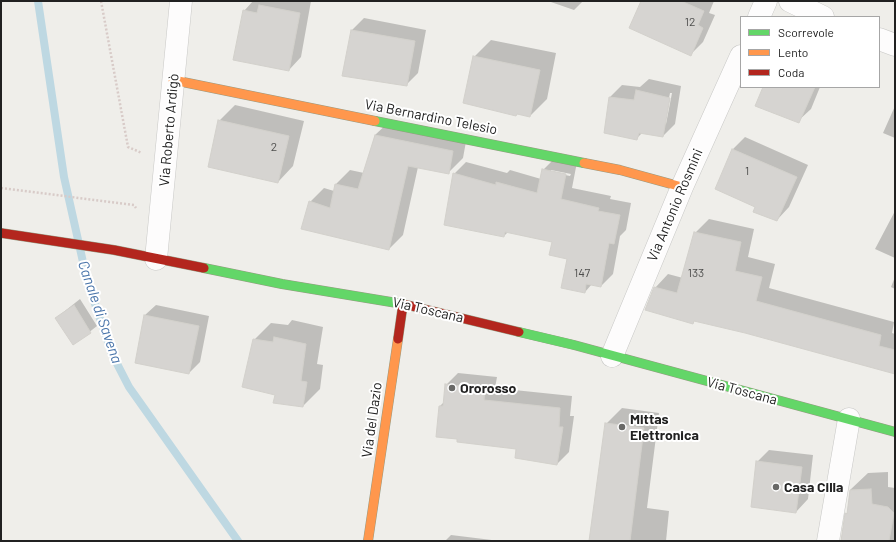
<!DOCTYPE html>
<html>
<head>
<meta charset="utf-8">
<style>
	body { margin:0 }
	#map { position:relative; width:896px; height:542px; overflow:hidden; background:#efeeea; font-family:Barlow,sans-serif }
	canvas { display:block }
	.frame { position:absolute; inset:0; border:2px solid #212121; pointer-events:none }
	.legend { position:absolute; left:740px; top:16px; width:140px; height:72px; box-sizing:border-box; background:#fff; border:1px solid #a6a6a6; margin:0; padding:5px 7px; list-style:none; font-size:12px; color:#212121 }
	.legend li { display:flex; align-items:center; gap:8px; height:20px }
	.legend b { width:20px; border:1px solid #a6a6a6 }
</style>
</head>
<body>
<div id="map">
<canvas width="896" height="542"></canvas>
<div class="frame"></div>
<ul class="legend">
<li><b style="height:5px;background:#63d668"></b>Scorrevole</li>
<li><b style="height:5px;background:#ff974d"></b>Lento</li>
<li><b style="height:5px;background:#b3261e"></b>Coda</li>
</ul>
</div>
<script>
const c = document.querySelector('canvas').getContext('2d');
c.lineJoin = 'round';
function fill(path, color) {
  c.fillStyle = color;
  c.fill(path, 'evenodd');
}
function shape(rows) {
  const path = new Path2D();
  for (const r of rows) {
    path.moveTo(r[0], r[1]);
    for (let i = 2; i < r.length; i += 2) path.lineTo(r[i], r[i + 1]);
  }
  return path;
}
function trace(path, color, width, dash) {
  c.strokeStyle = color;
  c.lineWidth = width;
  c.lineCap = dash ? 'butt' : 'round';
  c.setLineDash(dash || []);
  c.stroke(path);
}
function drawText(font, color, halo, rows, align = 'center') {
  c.font = font + ' Barlow,sans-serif';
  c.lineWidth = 4;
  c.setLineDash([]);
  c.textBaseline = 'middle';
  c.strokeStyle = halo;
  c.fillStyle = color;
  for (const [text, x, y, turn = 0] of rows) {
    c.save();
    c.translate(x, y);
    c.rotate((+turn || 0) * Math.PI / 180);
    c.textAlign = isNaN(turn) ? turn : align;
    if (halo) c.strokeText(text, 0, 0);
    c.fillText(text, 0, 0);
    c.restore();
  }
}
const shadow = shape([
	[253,1,311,1,301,57,289,70,244,11],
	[548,1,583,1,574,10],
	[643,1,714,1,709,13,715,15,703,42,691,54],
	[364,18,426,30,418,73,406,85,352,30],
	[491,40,556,53,547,99,530,116,518,113,516,115,474,57],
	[649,79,681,86,675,124,663,136,642,133,636,139,605,132,610,97,622,85,640,87],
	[670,93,672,93,666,124,664,124],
	[764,87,820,87,811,109,798,121],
	[235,105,304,121,293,166,278,182,219,121],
	[895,106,895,138,883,133],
	[390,121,467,136,463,158,448,173,418,167,403,235,389,249,310,202,324,188,334,191,336,184,350,170,364,173,375,135],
	[745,137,808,165,789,207,777,220,756,206,716,188,733,149],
	[555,158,577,162,572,188,611,196,610,199,631,203,626,230,620,236,613,274,601,286,592,284,585,292,568,258,553,242,508,232,504,236,454,174,466,162,507,173,510,170,541,179,543,170],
	[551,170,571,174,570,176,551,172],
	[895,211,895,258,875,249],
	[709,219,754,229,748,257,775,264,769,288,894,322,892,333,895,334,895,373,745,332,695,320,693,322,655,288,668,274,683,278,695,233],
	[895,277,895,289,891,287],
	[80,299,97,326,74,344,56,318],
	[156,305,209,316,200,362,189,373,137,362,145,315],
	[292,320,323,327,317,364,323,365,320,389,303,406,276,394,254,340,271,323,288,325],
	[458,373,497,377,495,388,572,396,570,416,574,416,569,452,557,464,517,448,458,438,440,406,444,402,446,385],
	[622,408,659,413,647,508,669,511,666,541,590,541,606,424],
	[769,450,813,455,808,499,796,512,757,462],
	[888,472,888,487,895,488,895,541,841,541,846,514,848,512,850,490,868,473],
	[451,535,500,541,445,541]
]);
const stream = shape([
	[38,1,64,177,87,280,112,354,129,387,238,541]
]);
const building = shape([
	[641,1,681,1,704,11,698,25,703,28,691,56,629,28,641,1],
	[259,5,300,13,289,71,233,60,243,10,257,13,259,5],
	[351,30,415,41,407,86,342,76,351,30],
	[473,56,540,70,530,117,517,114,516,116,463,103,473,56],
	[763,87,815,87,799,123,755,106,763,87],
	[636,90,670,98,663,137,639,133,637,140,604,133,609,97,634,100,636,90],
	[218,120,289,136,278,183,208,167,218,120],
	[375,135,453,151,449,174,408,166,389,250,301,229,309,201,330,208,335,184,358,189,375,135],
	[732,149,797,177,777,221,753,212,755,207,715,189,732,149],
	[542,169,566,174,561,199,599,208,598,211,620,215,614,244,609,243,601,287,586,284,585,293,561,288,567,259,549,255,552,242,505,232,504,237,444,225,453,173,496,185,496,182,537,193,542,169],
	[694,232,741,242,735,271,762,277,756,301,881,335,879,346,895,350,895,374,745,333,694,321,693,324,645,310,654,287,677,293,694,232],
	[74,305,91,333,73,345,55,318,74,305],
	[144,315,199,326,189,374,135,363,144,315],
	[274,337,306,344,301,381,307,382,303,407,273,403,275,395,242,387,253,339,273,342,274,337],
	[445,384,485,389,484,400,560,408,559,427,563,427,557,465,515,458,516,449,457,442,457,439,436,437,439,406,443,406,445,384],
	[605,423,644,428,630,541,589,541,605,423],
	[756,461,802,467,796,513,751,507,756,461],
	[871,489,872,504,888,507,894,513,889,541,841,541,845,513,847,514,850,490,871,489]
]);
const path = shape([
	[101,1,128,147,142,153],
	[1,188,134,205,136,208]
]);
const street = shape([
	[790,1,823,17],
	[759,17,766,1],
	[879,39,895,45],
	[156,259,181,1],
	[612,356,682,187,741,56],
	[828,541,849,419]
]);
const fast = shape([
	[375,121,584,163],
	[204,268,282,284,403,304],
	[519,332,574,345,895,432]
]);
const slow = shape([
	[173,80,375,121],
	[584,163,620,170,682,187],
	[368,541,398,339]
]);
const jam = shape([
	[1,233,114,250,204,268],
	[398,339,403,304,519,332]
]);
const markers = [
	[452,388,4,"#696967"],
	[622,427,4,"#696967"],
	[776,487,4,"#696967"]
];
const numberNames = [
	["12",690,22],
	["2",274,147],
	["1",747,171],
	["147",582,273],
	["133",696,273]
];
const streetNames = [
	["Via Bernardino Telesio",431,117,11],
	["Via Roberto Ardigò",169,130,-85],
	["Via Antonio Rosmini",675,205,-67],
	["Via Toscana",428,310,13],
	["Via Toscana",742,391,15],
	["Via del Dazio",372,420,-82]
];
const poiNames = [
	["Ororosso",460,388],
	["Mittas",630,419],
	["Elettronica",630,435],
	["Casa Cilla",784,487]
];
const waterNames = [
	["Canale di Savena",100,312,71]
];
fill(shadow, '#0003');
trace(stream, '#bed8e2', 8);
fill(building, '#d6d4d1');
trace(building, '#d2d0cb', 1);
trace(street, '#c8c8c6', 23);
trace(fast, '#969a82', 10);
trace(slow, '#969a82', 10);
trace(jam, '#969a82', 10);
trace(path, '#d8cbc8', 2.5, [2, 2]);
trace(street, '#fdfcfc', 22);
trace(fast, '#63d668', 9);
trace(slow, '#ff974d', 9);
trace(jam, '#b3261e', 9);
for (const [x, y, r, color] of markers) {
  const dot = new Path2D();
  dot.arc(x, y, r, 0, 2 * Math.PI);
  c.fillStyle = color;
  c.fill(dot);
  trace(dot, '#fff', 1.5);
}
drawText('12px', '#4e4e4d', null, numberNames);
drawText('14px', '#212121', '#fff', streetNames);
drawText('bold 14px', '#212121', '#fff', poiNames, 'left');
drawText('italic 15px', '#4a75aa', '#fff', waterNames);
</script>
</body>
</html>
